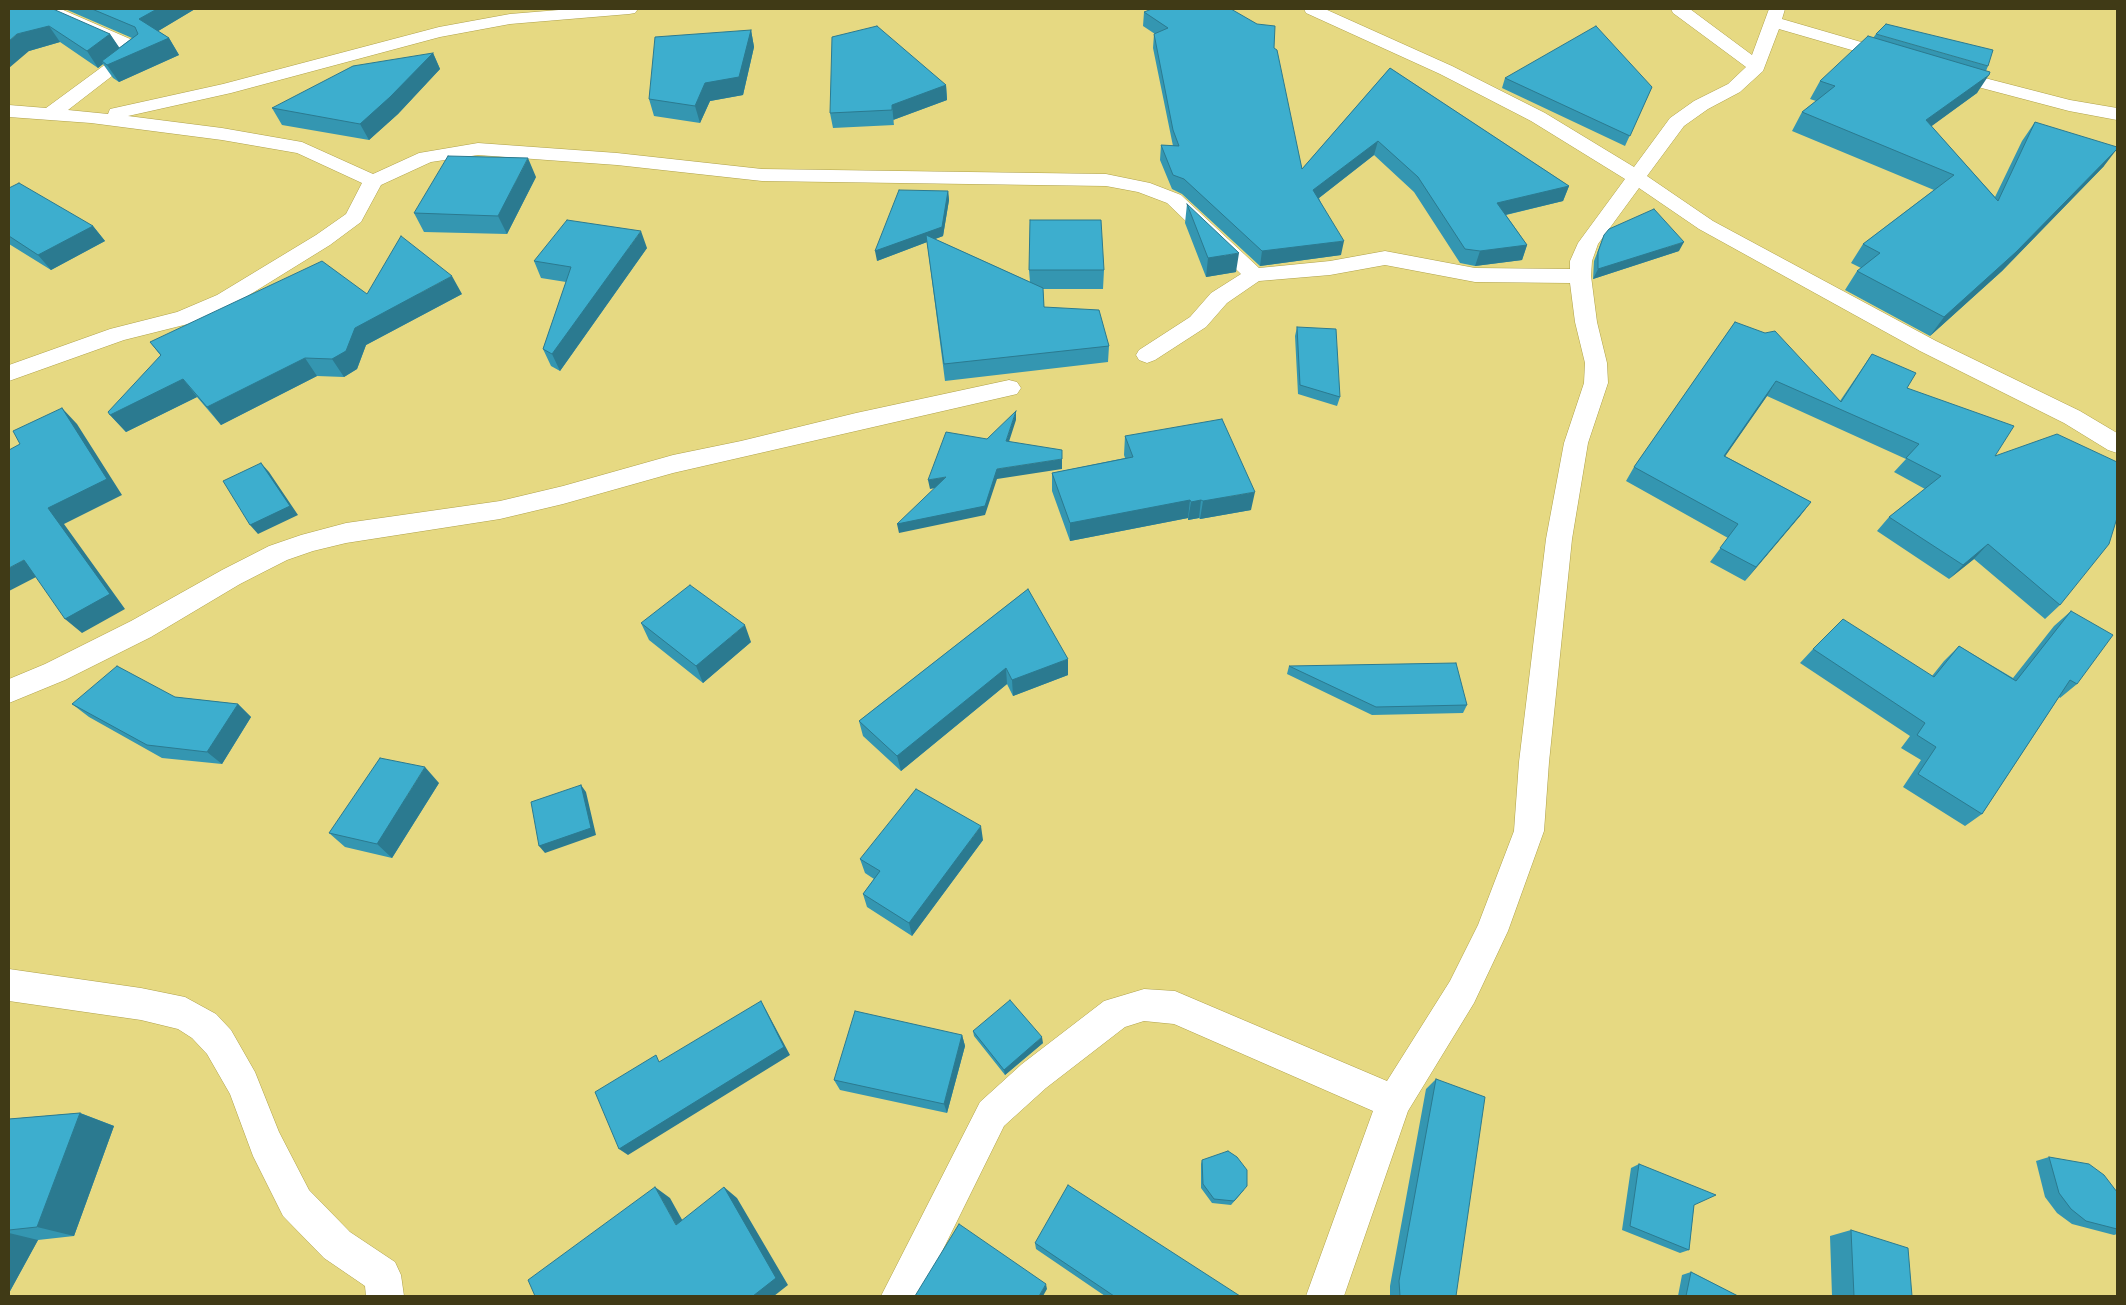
<!DOCTYPE html>
<html>
<head>
<meta charset="utf-8">
<style>
	body { margin:0 }
	#map { position:relative; width:2126px; height:1305px; overflow:hidden; background:#e6d982; font-family:"Nunito Sans",sans-serif }
	canvas { display:block }
	.frame { position:absolute; inset:0; border:10px solid #403a16; pointer-events:none }
</style>
</head>
<body>
<div id="map">
<canvas width="2126" height="1305"></canvas>
<div class="frame"></div>
</div>
<script>
const c = document.querySelector('canvas').getContext('2d');
c.lineJoin = 'round';
function shape(rows) {
  const path = new Path2D();
  for (const r of rows) {
    path.moveTo(r[0], r[1]);
    for (let i = 2; i < r.length; i += 2) path.lineTo(r[i], r[i + 1]);
  }
  return path;
}
function trace(path, color, width, dash) {
  c.strokeStyle = color;
  c.lineWidth = width;
  c.lineCap = dash ? 'butt' : 'round';
  c.setLineDash(dash || []);
  c.stroke(path);
}
function fill(path, color) {
  c.fillStyle = color;
  c.fill(path, 'evenodd');
}
const minor = shape([
	[39,9,61,9,144,45,147,49,68,110,108,114,110,109,223,84,439,27,510,14,571,9,638,9,635,13,629,14,510,24,440,37,231,93,128,116,222,128,302,142,373,174,419,153,478,143,617,153,762,169,1106,174,1150,183,1181,195,1259,268,1330,261,1385,251,1475,268,1570,269,1570,261,1578,243,1625,179,1531,121,1440,74,1306,13,1304,9,1325,9,1452,66,1545,113,1634,167,1670,118,1694,101,1728,84,1746,67,1673,13,1671,9,1690,9,1752,55,1769,9,1785,9,1782,19,1899,53,1902,57,1899,61,1893,62,1779,29,1763,71,1740,92,1708,109,1684,126,1647,176,1713,221,1936,341,2080,411,2117,433,2117,453,2108,450,2064,423,1920,351,1699,229,1639,188,1598,244,1592,261,1591,276,1597,322,1607,363,1608,383,1588,443,1572,539,1549,762,1544,831,1508,931,1474,1003,1408,1111,1344,1296,1306,1296,1373,1111,1174,1024,1144,1021,1125,1027,1046,1088,1004,1126,920,1296,881,1296,980,1102,1022,1064,1104,1001,1144,989,1175,991,1387,1081,1450,981,1478,925,1514,831,1519,762,1546,539,1564,443,1584,383,1585,363,1575,322,1570,283,1475,282,1385,265,1330,275,1259,281,1227,303,1206,327,1155,360,1147,363,1139,360,1136,355,1139,350,1190,317,1211,293,1241,274,1167,203,1138,192,1106,186,762,181,617,165,478,155,431,162,381,185,361,222,330,245,233,305,192,323,124,340,9,381,9,365,110,329,177,312,217,295,316,235,346,214,362,183,297,153,222,140,91,123,9,117,9,105,46,108,125,50,41,13,39,9],
	[1946,68,2070,100,2117,108,2117,120,2069,111,1940,77,1937,73,1940,69,1946,68],
	[1009,380,1017,382,1021,388,1017,394,673,473,563,504,500,519,346,543,313,551,287,560,240,584,151,637,65,680,9,703,9,679,45,664,131,621,222,570,269,546,301,535,346,523,500,501,563,486,673,455,741,441,856,413,1009,380],
	[9,969,141,988,185,997,216,1014,231,1030,255,1072,279,1132,309,1190,350,1232,395,1262,401,1275,404,1296,366,1296,365,1286,324,1258,283,1216,253,1156,230,1094,207,1054,192,1038,178,1029,141,1020,9,1001,9,969]
]);
const wall = shape([
	[9,9,110,34,119,48,132,38,65,9,195,9,158,31,169,38,179,55,119,82,113,78,103,64,98,68,60,42,29,51],
	[1144,12,1274,48,1302,169,1390,68,1569,186,1563,201,1506,215,1527,245,1522,260,1475,266,1460,263,1414,192,1374,155,1319,198,1341,255,1260,266,1182,194,1172,189,1160,160,1161,145,1173,146,1153,48,1154,34,1155,34,1143,26],
	[751,30,754,47,743,95,710,101,700,123,654,116,649,99],
	[1876,34,1988,66,1986,71,1977,93,1931,126,1995,197,2022,141,2035,122,2104,166,2002,271,1930,336,1845,290,1857,271,1861,268,1851,263,1863,244,1934,190,1792,131,1802,112,1816,101,1810,99,1820,81,1873,38],
	[433,53,440,69,398,114,369,140,282,125,272,108],
	[1505,78,1652,87,1625,146,1502,88],
	[946,85,947,100,893,120,894,125,833,128,830,113],
	[536,177,507,234,424,232,414,213],
	[9,188,93,226,105,241,51,270,9,244],
	[948,191,949,200,943,236,935,239,1030,282,1029,270,1104,270,1103,289,1043,289,1044,307,1109,346,1108,362,945,381,927,242,877,261],
	[1187,204,1236,272,1206,277,1185,223],
	[1604,235,1679,251,1593,279,1594,261],
	[647,248,560,371,551,366,543,349,566,282,541,278,534,261],
	[367,294,462,294,366,345,357,369,344,377,317,376,221,425,197,397,126,432,110,415,161,356,150,342],
	[1735,322,1840,401,1872,354,1907,388,1995,456,2060,605,2045,619,1974,559,1949,579,1877,531,1889,517,1925,489,1894,472,1906,459,1767,396,1725,456,1811,502,1800,516,1745,581,1710,562,1728,538,1626,481,1634,467],
	[1297,327,1340,397,1337,406,1298,394,1295,336],
	[1125,436,1251,510,1200,519,1199,518,1188,520,1188,518,1070,541,1052,491,1052,473,1125,458,1124,455],
	[1028,589,1068,675,1013,696,1007,684,901,771,863,736,859,721],
	[2071,611,2077,684,2060,698,2059,697,1982,814,1965,826,1903,787,1921,760,1901,748,1910,736,1800,663,1813,649,1932,676,1944,661,1959,646,2013,678,2054,626],
	[641,623,751,642,703,683,649,640],
	[1289,666,1467,705,1463,713,1372,715,1287,674],
	[175,697,238,704,251,717,222,764,162,758,89,717,72,704],
	[439,783,392,858,345,847,329,833],
	[983,840,912,936,867,907,863,894,874,879,865,873,860,859],
	[973,1031,1043,1043,1005,1075,974,1036],
	[962,1035,965,1046,947,1113,840,1090,834,1080],
	[1436,1079,1456,1296,1390,1296,1390,1286,1426,1089],
	[80,1113,114,1126,74,1236,38,1240,9,1293,9,1119],
	[2049,1157,2117,1194,2117,1234,2114,1235,2072,1224,2057,1213,2045,1197,2036,1161],
	[1202,1160,1244,1190,1231,1205,1212,1203,1201,1188,1201,1164],
	[1639,1164,1694,1205,1689,1250,1680,1253,1622,1230,1631,1168],
	[1851,1230,1912,1296,1832,1296,1830,1236],
	[1035,1243,1240,1296,1105,1296,1036,1249],
	[1691,1272,1738,1296,1678,1296,1682,1275]
]);
const shadedWall = shape([
	[157,9,195,9,150,36,139,19],
	[49,26,60,42,29,51,9,68,9,41,17,34],
	[751,30,754,47,743,95,710,101,700,123,695,106,705,83],
	[110,34,121,50,102,61,103,64,98,68,87,51],
	[169,38,179,55,119,82,107,65],
	[433,53,440,69,398,114,369,140,360,124],
	[1989,75,1977,93,1914,139,1926,120],
	[946,85,947,100,893,120,894,125,892,105],
	[1378,141,1374,155,1310,205,1313,190],
	[2117,149,2104,166,2002,271,1930,336,1944,317],
	[528,158,536,177,507,234,498,216],
	[1569,186,1563,201,1492,218,1497,203],
	[948,191,949,200,943,236,877,261,875,251],
	[93,226,105,241,51,270,38,255],
	[641,231,647,248,560,371,552,354],
	[1344,241,1341,255,1260,266,1262,251],
	[1684,242,1679,251,1593,279,1598,269],
	[1527,245,1522,260,1475,266,1480,251],
	[1239,253,1236,272,1206,277,1208,258],
	[452,276,462,294,366,345,357,369,344,377,332,359,355,328],
	[305,358,317,376,221,425,207,407],
	[183,379,197,397,126,432,110,415],
	[1776,381,1767,396,1715,471,1724,456],
	[62,408,77,424,122,495,64,524,125,609,82,633,65,619,48,508],
	[1016,411,1016,420,1006,451,1006,441],
	[1062,459,1062,469,997,479,985,515,899,533,897,524,997,469],
	[261,463,269,472,298,515,258,534,250,525],
	[946,477,947,486,930,489,928,480],
	[1255,492,1251,510,1200,519,1203,501],
	[1190,500,1188,518,1070,541,1070,523],
	[1201,500,1199,518,1188,520,1191,502],
	[1811,502,1800,516,1745,581,1756,567],
	[1988,544,1974,559,1949,579,1963,565],
	[24,560,40,575,9,591,9,568],
	[745,625,751,642,703,683,696,666],
	[1068,659,1068,675,1013,696,1012,680],
	[1006,668,1007,684,901,771,897,756],
	[238,704,251,717,222,764,207,752],
	[425,767,439,783,392,858,377,844],
	[581,785,586,792,596,835,545,853,539,846],
	[981,826,983,840,912,936,909,923],
	[761,1001,766,1010,790,1055,628,1155,619,1149],
	[962,1035,965,1046,947,1113,944,1104],
	[1042,1037,1043,1043,1005,1075,1004,1070],
	[80,1113,114,1126,74,1236,37,1227],
	[655,1187,670,1198,690,1234,676,1225],
	[724,1187,737,1198,788,1285,774,1296,753,1296],
	[9,1233,38,1240,9,1293],
	[1046,1284,1047,1289,1043,1296,1039,1296]
]);
const building = shape([
	[9,9,53,9,110,34,87,51,49,26,17,34,9,41,9,9],
	[92,9,157,9,139,19,169,38,107,65,102,61,138,34,135,27,92,9],
	[1152,9,1231,9,1257,24,1275,26,1274,48,1277,50,1302,169,1390,68,1569,186,1497,203,1527,245,1480,251,1465,249,1418,177,1378,141,1313,190,1344,241,1262,251,1184,179,1173,175,1161,145,1179,146,1173,130,1154,34,1168,28,1144,12,1152,9],
	[1886,24,1993,50,1988,66,1876,34,1886,24],
	[877,26,946,85,892,105,892,110,830,113,832,37,877,26],
	[1596,26,1652,87,1630,136,1505,78,1596,26],
	[751,30,739,77,705,83,695,106,649,99,655,37,751,30],
	[1868,36,1990,72,1989,75,1926,120,1998,201,2035,122,2117,147,2117,149,2016,252,1944,317,1857,271,1880,253,1863,244,1954,175,1802,112,1835,86,1820,81,1868,36],
	[433,53,390,97,360,124,272,108,353,66,433,53],
	[448,156,528,158,498,216,414,213,448,156],
	[19,183,93,226,38,255,9,236,9,188,19,183],
	[899,190,948,191,942,227,875,251,899,190],
	[1187,204,1239,253,1208,258,1187,204],
	[1654,209,1684,242,1598,269,1598,252,1604,235,1609,229,1654,209],
	[567,220,641,231,552,354,543,349,571,267,534,261,567,220],
	[1030,220,1101,220,1104,270,1029,270,1030,220],
	[926,235,1043,288,1044,307,1099,310,1109,346,944,364,926,235],
	[401,236,452,276,355,328,346,351,332,359,305,358,207,407,183,379,110,415,108,412,161,355,150,342,322,261,367,294,401,236],
	[1735,322,1765,333,1775,331,1841,402,1872,354,1916,373,1907,388,2014,426,1995,456,2057,434,2117,462,2117,518,2109,544,2060,605,1988,544,1963,565,1889,517,1941,476,1906,458,1919,444,1776,381,1724,456,1811,502,1756,567,1720,548,1738,524,1634,467,1735,322],
	[1297,327,1336,329,1340,397,1300,385,1297,327],
	[62,408,107,479,48,508,110,594,65,619,24,560,9,568,9,450,20,444,13,431,62,408],
	[1016,411,1006,441,1062,450,1062,459,997,469,985,506,897,524,946,477,928,480,946,432,987,439,1016,411],
	[1222,419,1255,492,1203,501,1201,500,1191,502,1190,500,1070,523,1052,473,1133,457,1125,436,1222,419],
	[261,463,290,506,250,525,223,481,261,463],
	[690,585,745,625,696,666,641,623,690,585],
	[1028,589,1068,659,1012,680,1006,668,897,756,859,721,1028,589],
	[2071,611,2113,635,2077,684,2070,680,1982,814,1918,774,1936,747,1917,735,1925,723,1813,649,1843,619,1934,677,1959,646,2016,681,2071,611],
	[1456,663,1467,705,1376,707,1289,666,1456,663],
	[117,666,175,697,238,704,207,752,147,745,72,704,117,666],
	[380,758,425,767,377,844,329,833,380,758],
	[581,785,591,828,539,846,531,802,581,785],
	[916,789,981,826,909,923,863,894,880,871,860,859,916,789],
	[1010,1000,1042,1037,1004,1070,973,1031,1010,1000],
	[761,1001,784,1047,619,1149,595,1092,656,1055,659,1062,761,1001],
	[855,1011,962,1035,944,1104,834,1080,855,1011],
	[1436,1079,1485,1097,1456,1296,1400,1296,1399,1281,1436,1079],
	[80,1113,37,1227,9,1230,9,1119,80,1113],
	[1228,1151,1237,1157,1247,1170,1247,1186,1234,1201,1214,1199,1203,1184,1202,1160,1228,1151],
	[2049,1157,2089,1164,2104,1175,2117,1192,2117,1229,2086,1221,2071,1209,2059,1193,2049,1157],
	[1639,1164,1716,1195,1694,1205,1689,1250,1630,1226,1639,1164],
	[1068,1185,1240,1296,1114,1296,1035,1243,1068,1185],
	[655,1187,676,1225,724,1187,776,1278,753,1296,535,1296,528,1280,655,1187],
	[959,1224,1046,1284,1039,1296,915,1296,959,1224],
	[1851,1230,1908,1248,1912,1296,1854,1296,1851,1230],
	[1691,1272,1738,1296,1686,1296,1691,1272]
]);
trace(minor, '#afa14a', 1);
fill(minor, '#fff');
fill(wall, '#3496b1');
fill(shadedWall, '#2b7a90');
fill(building, '#3daece');
trace(building, '#2b7a90', 1);
</script>
</body>
</html>
